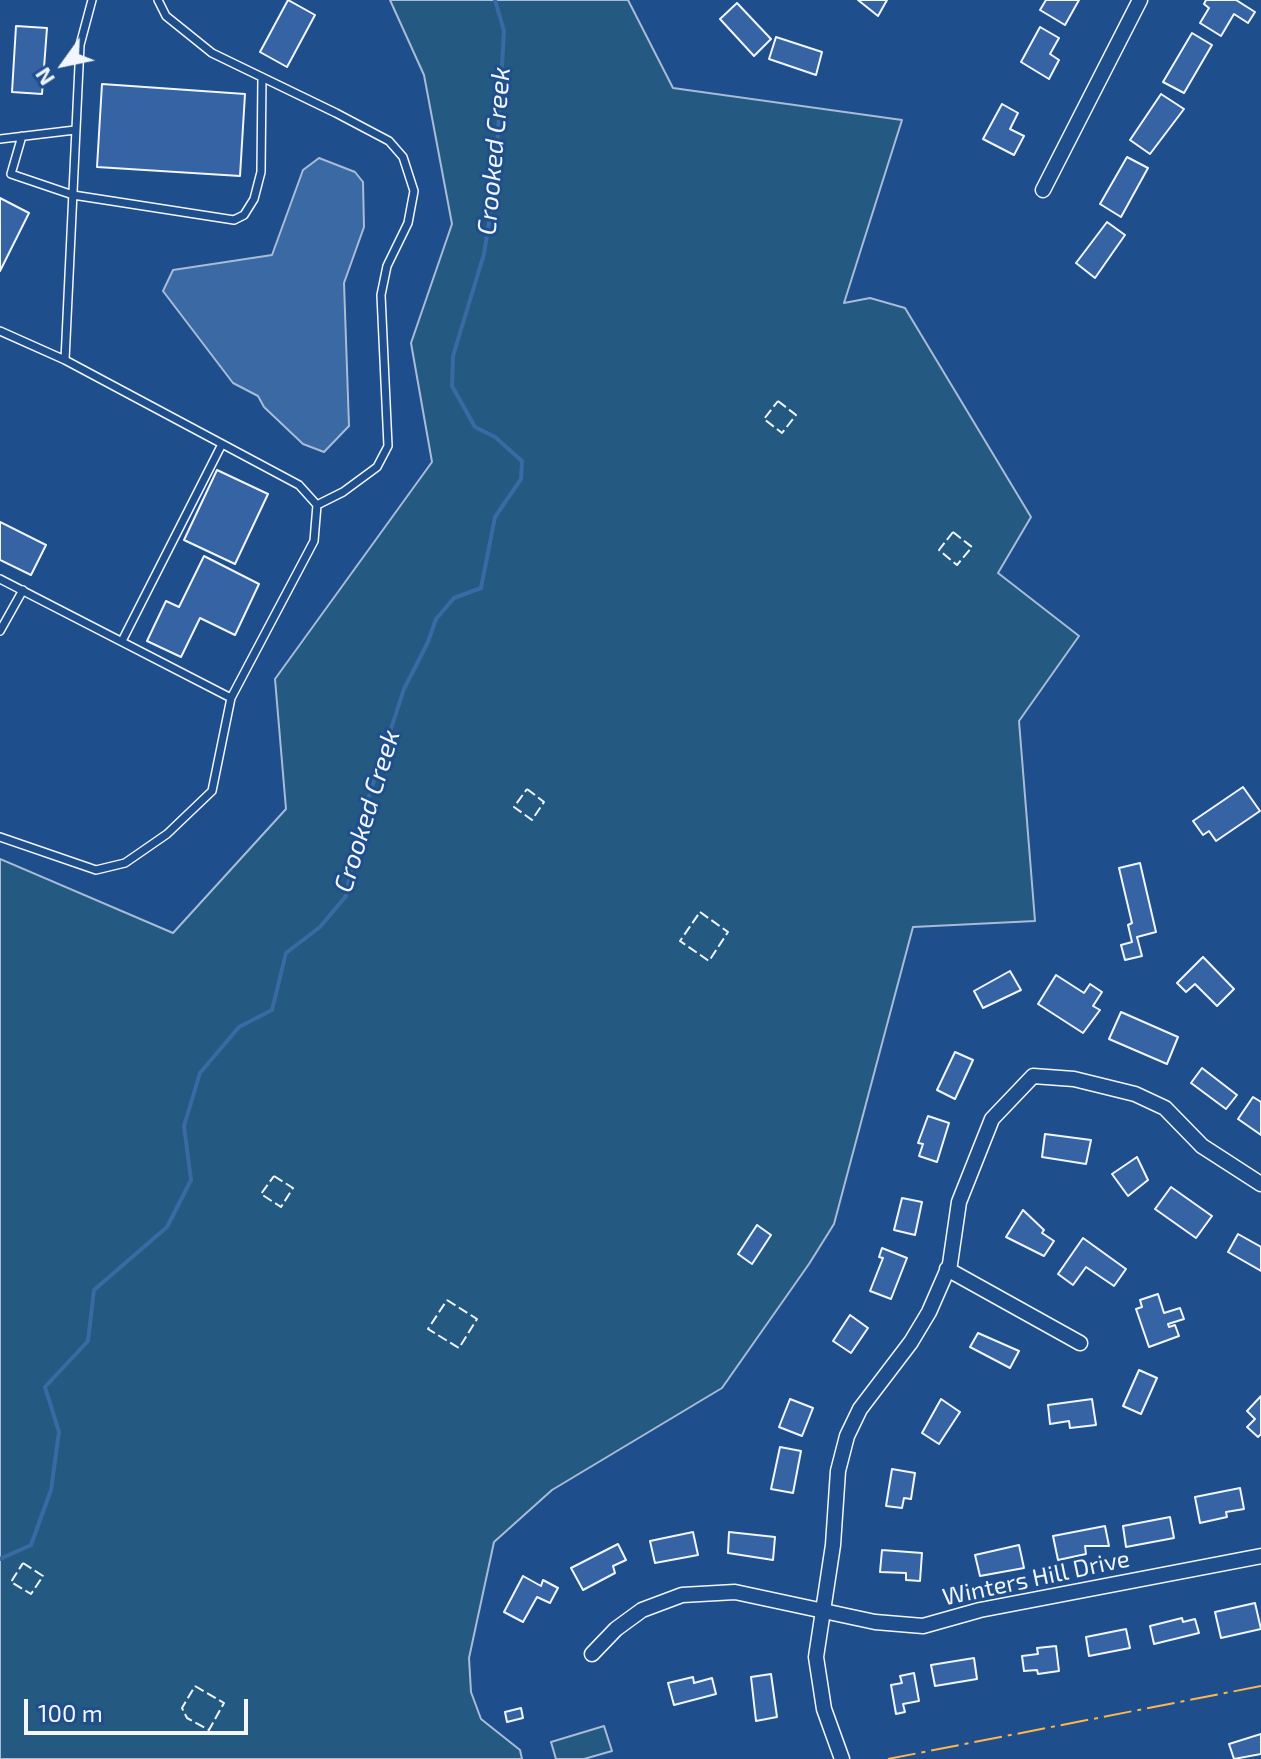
<!DOCTYPE html>
<html>
<head>
<meta charset="utf-8">
<style>
	body { margin:0 }
	#map { position:relative; width:1261px; height:1759px; overflow:hidden; background:#1f4e8c; font-family:"Exo 2",sans-serif }
	canvas { display:block }
	.north { position:absolute; left:24px; top:24px; width:80px; height:80px; -webkit-text-stroke:6px #1f4e8c; paint-order:stroke; rotate:237deg; font-size:22px; font-weight:700; line-height:32px; text-align:center; color:#f2f6ff }
	.north::after { content:''; display:block; margin:auto; width:28px; height:36px; background:#f2f6ff; clip-path:polygon(50% 0,100% 100%,50% 72%,0 100%) }
	.scale { position:absolute; left:24px; top:1699px; width:224px; height:36px; box-sizing:border-box; border:4px solid #f2f6ff; border-top:0; padding-left:10px; font-size:24px; line-height:28px; white-space:nowrap; color:#f2f6ff; -webkit-text-stroke:6px #1f4e8c; paint-order:stroke }
</style>
</head>
<body>
<div id="map">
<canvas width="1261" height="1759"></canvas>
<div class="north">N</div>
<div class="scale">100 m</div>
</div>
<script>
const c = document.querySelector('canvas').getContext('2d');
c.lineJoin = 'round';
function fill(path, color) {
  c.fillStyle = color;
  c.fill(path, 'evenodd');
}
function shape(rows) {
  const path = new Path2D();
  for (const r of rows) {
    path.moveTo(r[0], r[1]);
    for (let i = 2; i < r.length; i += 2) path.lineTo(r[i], r[i + 1]);
  }
  return path;
}
function trace(path, color, width, dash) {
  c.strokeStyle = color;
  c.lineWidth = width;
  c.lineCap = dash ? 'butt' : 'round';
  c.setLineDash(dash || []);
  c.stroke(path);
}
function drawText(font, color, halo, rows, align = 'center') {
  c.font = font + ' "Exo 2",sans-serif';
  c.lineWidth = 6;
  c.setLineDash([]);
  c.textBaseline = 'middle';
  c.strokeStyle = halo;
  c.fillStyle = color;
  for (const [text, x, y, turn = 0] of rows) {
    c.save();
    c.translate(x, y);
    c.rotate((+turn || 0) * Math.PI / 180);
    c.textAlign = isNaN(turn) ? turn : align;
    if (halo) c.strokeText(text, 0, 0);
    c.fillText(text, 0, 0);
    c.restore();
  }
}
const green = shape([
	[390,0,628,0,673,88,902,120,844,303,870,298,905,308,1031,517,998,573,1079,636,1019,721,1035,921,913,927,834,1224,809,1264,722,1388,552,1490,494,1542,469,1658,471,1692,481,1719,520,1750,522,1759,0,1759,0,859,173,933,286,809,275,679,432,462,411,343,452,224,424,75,390,0],
	[604,1726,612,1751,584,1759,556,1759,551,1742,604,1726]
]);
const water = shape([
	[319,158,355,172,363,182,364,227,344,283,349,426,324,452,303,444,264,407,258,396,233,383,163,291,173,270,272,255,303,170,319,158]
]);
const stream = shape([
	[0,1559,31,1545,51,1490,59,1432,45,1387,88,1341,94,1290,167,1227,191,1180,184,1126,200,1073,239,1027,272,1010,286,953,320,927,346,896,358,830,404,689,428,642,436,619,454,598,481,588,495,517,521,479,522,461,495,437,475,427,452,386,453,356,484,254,495,185,504,31,495,0]
]);
const building = shape([
	[288,0,315,15,287,67,260,52,288,0],
	[858,0,887,0,878,16,858,0],
	[1046,0,1079,0,1065,25,1040,10,1046,0],
	[1206,0,1236,0,1255,12,1248,23,1234,14,1221,36,1200,23,1209,8,1204,4,1206,0],
	[737,3,771,39,754,56,720,19,737,3],
	[16,26,47,28,42,94,12,92,16,26],
	[1040,27,1059,38,1050,54,1059,60,1049,79,1021,62,1040,27],
	[1192,33,1212,45,1184,93,1163,82,1192,33],
	[776,37,822,52,816,75,769,59,776,37],
	[102,84,245,94,240,176,97,167,102,84],
	[1161,94,1184,109,1150,154,1130,140,1161,94],
	[1002,104,1018,113,1010,129,1024,136,1014,155,983,139,1002,104],
	[1127,157,1148,168,1121,217,1100,204,1127,157],
	[0,198,29,213,0,271,0,198],
	[1107,222,1125,235,1095,278,1076,263,1107,222],
	[217,470,268,494,235,564,184,540,217,470],
	[0,522,46,545,31,575,0,560,0,522],
	[204,556,259,584,235,635,200,618,181,657,147,641,166,601,179,607,204,556],
	[1243,787,1260,811,1216,841,1209,831,1203,835,1193,821,1243,787],
	[1140,863,1156,932,1137,937,1142,956,1125,960,1121,945,1132,942,1128,925,1132,923,1119,868,1140,863],
	[1203,957,1234,989,1217,1006,1195,984,1186,992,1177,983,1203,957],
	[1010,971,1021,990,983,1008,974,991,1010,971],
	[1056,975,1084,993,1090,984,1102,992,1093,1006,1100,1010,1083,1033,1038,1004,1056,975],
	[1121,1012,1178,1037,1167,1064,1109,1039,1121,1012],
	[955,1052,973,1060,955,1099,937,1090,955,1052],
	[1202,1068,1237,1095,1226,1109,1191,1083,1202,1068],
	[1253,1097,1261,1102,1261,1135,1238,1119,1253,1097],
	[928,1116,949,1123,937,1162,919,1156,923,1144,918,1143,928,1116],
	[1045,1134,1091,1140,1086,1164,1042,1157,1045,1134],
	[1137,1157,1148,1180,1128,1196,1112,1174,1137,1157],
	[1171,1187,1212,1216,1196,1238,1155,1209,1171,1187],
	[902,1198,922,1202,915,1235,894,1230,902,1198],
	[1023,1210,1044,1230,1042,1233,1054,1241,1044,1256,1006,1237,1023,1210],
	[757,1225,771,1235,752,1264,738,1254,757,1225],
	[1238,1234,1261,1247,1261,1271,1228,1252,1238,1234],
	[1083,1238,1126,1269,1114,1286,1086,1267,1073,1285,1058,1274,1083,1238],
	[882,1248,907,1258,891,1299,870,1291,883,1258,879,1257,882,1248],
	[1158,1294,1164,1313,1180,1308,1184,1319,1168,1324,1169,1327,1175,1325,1179,1336,1149,1347,1136,1309,1142,1307,1140,1300,1158,1294],
	[850,1315,868,1328,851,1353,833,1341,850,1315],
	[978,1333,1019,1351,1010,1368,970,1347,978,1333],
	[1139,1370,1157,1378,1141,1414,1123,1406,1139,1370],
	[1261,1396,1261,1434,1258,1437,1247,1427,1255,1419,1247,1411,1261,1396],
	[790,1399,813,1408,802,1436,779,1427,790,1399],
	[941,1399,960,1412,939,1444,922,1433,941,1399],
	[1092,1399,1096,1425,1070,1428,1069,1421,1050,1424,1048,1405,1092,1399],
	[780,1447,801,1451,793,1493,771,1489,780,1447],
	[892,1469,915,1473,911,1499,904,1498,902,1508,886,1506,892,1469],
	[1240,1488,1244,1509,1226,1512,1227,1517,1200,1523,1195,1497,1240,1488],
	[1170,1517,1174,1538,1126,1547,1123,1526,1170,1517],
	[1105,1526,1109,1546,1085,1546,1086,1554,1058,1560,1053,1536,1105,1526],
	[693,1532,698,1555,655,1563,650,1541,693,1532],
	[729,1532,775,1537,773,1560,728,1553,729,1532],
	[618,1544,626,1560,613,1566,615,1573,583,1590,571,1568,618,1544],
	[1019,1545,1024,1568,980,1576,975,1555,1019,1545],
	[882,1550,922,1553,920,1581,906,1580,906,1573,880,1572,882,1550],
	[523,1576,541,1586,543,1580,558,1588,550,1603,537,1597,523,1622,504,1612,523,1576],
	[1255,1603,1261,1629,1221,1638,1215,1612,1255,1603],
	[1182,1618,1183,1622,1195,1619,1199,1633,1154,1644,1150,1626,1182,1618],
	[1126,1629,1130,1648,1089,1656,1086,1637,1126,1629],
	[1056,1646,1059,1671,1038,1674,1037,1670,1024,1671,1022,1656,1038,1654,1037,1648,1056,1646],
	[974,1658,977,1679,935,1686,931,1665,974,1658],
	[914,1673,919,1701,903,1704,905,1712,896,1714,891,1685,902,1683,900,1676,914,1673],
	[771,1674,777,1717,756,1721,751,1677,771,1674],
	[693,1677,694,1683,712,1678,716,1694,674,1705,668,1683,693,1677],
	[521,1708,523,1718,507,1722,505,1712,521,1708],
	[1261,1734,1261,1754,1234,1759,1229,1744,1261,1734]
]);
const service = shape([
	[158,0,166,16,212,53,336,113,389,141,403,157,414,191,408,223,387,266,381,295,388,446,377,467,343,492,317,505],
	[22,136,11,174,73,195,234,220,244,215,254,199,261,172,262,77],
	[0,139,75,130],
	[0,331,65,360],
	[0,579,231,698],
	[0,631,23,590],
	[122,641,222,444],
	[0,837,96,870,125,863,167,834,212,791,231,698,314,541,317,505,299,485,65,360,80,45,92,0]
]);
const minor = shape([
	[1043,190,1140,0],
	[947,1269,1080,1343],
	[592,1654,616,1629,642,1610,682,1595,735,1592,875,1622,923,1626,980,1610,1261,1556],
	[842,1759,824,1709,816,1657,833,1545,838,1471,847,1436,860,1409,911,1342,929,1312,950,1264,959,1202,992,1119,1033,1076,1074,1079,1135,1094,1165,1108,1202,1146,1261,1184]
]);
const fence = shape([
	[778,401,796,415,782,433,764,419,778,401],
	[953,532,972,547,957,565,939,550,953,532],
	[527,789,544,802,532,820,514,807,527,789],
	[700,912,728,932,709,961,680,941,700,912],
	[274,1176,293,1188,281,1207,261,1194,274,1176],
	[447,1300,477,1319,459,1348,428,1329,447,1300],
	[23,1563,43,1576,31,1594,11,1582,23,1563],
	[195,1686,224,1703,209,1730,187,1718,182,1708,195,1686]
]);
const power = shape([
	[888,1759,1261,1686]
]);
const streetNames = [
	["Winters Hill Drive",1036,1578,-12]
];
const waterNames = [
	["Crooked Creek",494,151,-85],
	["Crooked Creek",367,811,-73]
];
fill(green, '#245a82');
trace(green, '#a8bbd7', 2);
fill(water, '#3b69a3');
trace(water, '#a8bbd7', 2);
trace(stream, '#3b69a3', 4);
fill(building, '#3563a3');
trace(building, '#f2f6ff', 2);
trace(service, '#f2f6ff', 10);
trace(minor, '#f2f6ff', 17);
trace(service, '#1f4e8c', 7);
trace(minor, '#1f4e8c', 14);
trace(fence, '#f2f6ff', 2, [10, 4]);
trace(power, '#ffb74d', 2, [28, 6, 4, 6]);
drawText('24px', '#f2f6ff', '#1f4e8c', streetNames);
drawText('italic 26px', '#f2f6ff', '#1f4e8c', waterNames);
</script>
</body>
</html>
